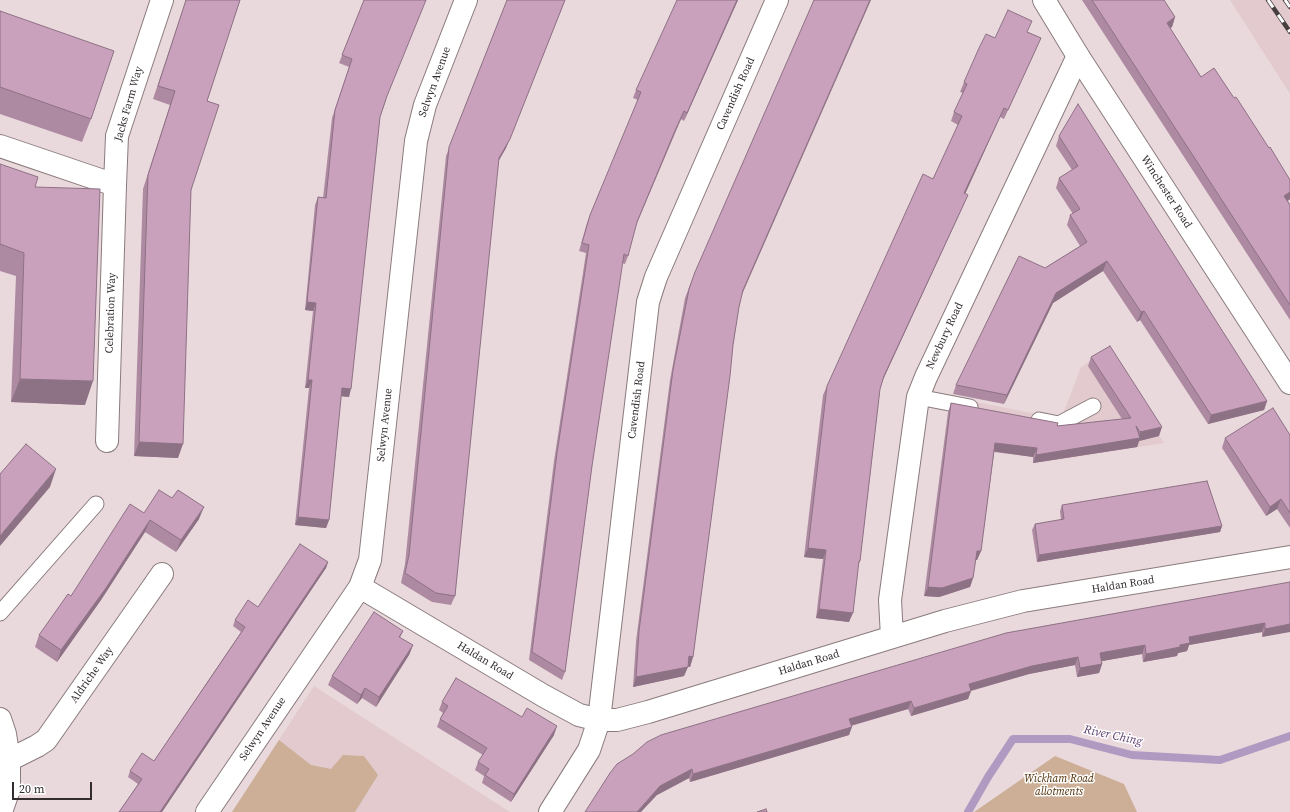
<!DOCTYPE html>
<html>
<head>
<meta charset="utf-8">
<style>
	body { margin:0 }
	#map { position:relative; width:1290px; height:812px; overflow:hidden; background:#ead9dc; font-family:"Source Serif 4",serif }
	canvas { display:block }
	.scale { position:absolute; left:12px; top:782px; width:80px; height:18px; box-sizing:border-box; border:2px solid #332d2e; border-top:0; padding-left:5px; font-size:12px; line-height:14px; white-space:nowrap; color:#332d2e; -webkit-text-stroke:3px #fff; paint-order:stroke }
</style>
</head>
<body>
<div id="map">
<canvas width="1290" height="812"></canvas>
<div class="scale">20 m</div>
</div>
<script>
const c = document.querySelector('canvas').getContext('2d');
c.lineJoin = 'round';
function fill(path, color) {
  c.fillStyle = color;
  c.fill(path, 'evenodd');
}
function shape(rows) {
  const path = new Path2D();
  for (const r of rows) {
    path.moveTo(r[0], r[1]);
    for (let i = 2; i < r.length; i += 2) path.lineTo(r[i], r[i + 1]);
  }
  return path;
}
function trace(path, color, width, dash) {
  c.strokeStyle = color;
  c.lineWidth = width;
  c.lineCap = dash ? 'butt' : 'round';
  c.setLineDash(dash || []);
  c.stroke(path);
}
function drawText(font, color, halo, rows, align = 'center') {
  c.font = font + ' "Source Serif 4",serif';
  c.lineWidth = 3;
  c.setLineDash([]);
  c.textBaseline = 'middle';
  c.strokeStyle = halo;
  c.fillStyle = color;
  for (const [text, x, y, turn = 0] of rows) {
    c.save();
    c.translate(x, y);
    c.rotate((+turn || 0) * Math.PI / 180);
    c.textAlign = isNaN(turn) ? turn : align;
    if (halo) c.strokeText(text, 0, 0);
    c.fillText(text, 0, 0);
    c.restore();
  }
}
const built = shape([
	[1230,0,1290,0,1290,94],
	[1106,351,1164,443,1044,462,1056,431,948,414,951,397,1061,419,1081,367],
	[314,686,510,812,232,812]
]);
const green = shape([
	[279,740,311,765,331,769,343,755,364,756,378,775,355,812,232,812],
	[1055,756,1124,784,1137,812,974,812]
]);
const stream = shape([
	[968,812,988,777,1013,739,1070,739,1132,755,1220,760,1290,736]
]);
const lane = shape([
	[918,397,970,407],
	[1039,420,1059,424,1093,406],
	[0,613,96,504]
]);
const street = shape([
	[0,146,115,185,117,136,162,0],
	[107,441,115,185],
	[360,587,544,696,579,715,599,720,617,720,648,712,945,621,1023,601,1290,557],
	[892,637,890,600,918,397,926,377,1078,56],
	[0,719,5,734,9,760,9,789,1,812],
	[9,760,37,746,46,740,162,574],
	[207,812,360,587,370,560,416,141,425,105,466,0],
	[550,812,589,750,599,720,648,302,656,277,777,0]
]);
const secondary = shape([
	[1044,0,1078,56,1290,383]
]);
const rail = shape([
	[1268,0,1290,32],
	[1285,0,1290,7]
]);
const wall = shape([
	[186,0,240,0,207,101,191,190,178,458,134,456,143,189,170,105,153,99],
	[364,0,386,100,380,117,349,397,341,396,329,520,326,528,295,525,309,388,305,388,313,311,305,310,315,205,318,197,323,198,332,118,349,67,339,63],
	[507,0,565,0,506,148,498,162,455,596,451,605,432,602,401,583,405,564,446,156],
	[738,0,684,121,681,119,636,225,628,256,625,264,622,263,592,466,565,672,562,680,529,660,554,461,586,253,579,251,587,223,590,215,638,100,633,98,636,90],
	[1082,0,1164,0,1175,17,1172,27,1170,28,1201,77,1234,98,1290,180,1290,199,1288,201,1290,205,1290,320],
	[0,11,91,119,82,142,0,114],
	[1028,32,1041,38,1037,47,1004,119,1000,117,965,194,964,204,882,382,880,389,860,561,858,566,849,622,816,618,823,559,804,557,823,395,827,386,933,179,958,125,951,121,954,112,963,93,960,92,964,82,995,38],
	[1059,136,1267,401,1264,410,1208,424,1140,320,1137,322,1103,271,1053,303,1004,404,953,394,956,385,1045,268,1080,246,1067,225,1070,215,1073,214,1056,188,1059,178,1072,170,1056,146],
	[0,164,35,187,85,405,11,402,16,276,0,271],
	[695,272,742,293,739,307,733,345,693,657,690,667,688,666,684,676,633,687,636,641,670,380,685,298],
	[1091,357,1159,436,1139,441,1137,447,1033,463,1033,457,994,452,981,551,977,560,975,560,973,578,970,587,939,597,924,596,948,412,951,403,1057,426,1122,419,1088,366],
	[1290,435,1290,528,1277,509,1266,516,1222,448,1225,438],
	[1062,505,1222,526,1220,532,1037,562,1032,530,1035,524,1061,520,1060,511],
	[144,513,199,519,176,552,145,532,101,600,57,662,35,647,39,635,71,596],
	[328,562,326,568,162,812,119,812,138,784,128,777,130,771,154,761,241,632,233,626,235,620,258,607],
	[1290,582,1262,637,1262,632,1189,645,1187,651,1178,653,1177,656,1143,662,1142,654,1102,661,1102,664,1099,673,1077,677,1075,665,1029,674,971,691,968,699,911,716,908,709,851,726,849,735,690,782,689,778,657,795,610,773],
	[403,631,400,638,413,645,409,655,376,707,362,698,357,704,328,685,332,676],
	[442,702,522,717,554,735,511,802,482,783,484,776,475,770,478,762,483,755,437,727,440,719,443,713,439,710]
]);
const shadedWall = shape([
	[565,0,506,148,495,167,499,158],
	[737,0,738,0,684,121,687,113],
	[870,0,871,0,740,299,743,290],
	[1175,17,1172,27,1163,33,1167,23],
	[1004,108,1000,117,961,203,964,193],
	[684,111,681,119,634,230,637,222],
	[1290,192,1290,199,1281,205,1284,196],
	[968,195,964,204,880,386,884,376],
	[1107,261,1103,271,1053,303,1004,404,1007,395,1056,293],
	[307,302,316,303,313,311,305,310],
	[1144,311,1140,320,1137,322,1141,312],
	[20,379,93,381,85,405,11,402],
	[308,380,312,380,309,388,305,388],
	[342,388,351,389,349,397,339,396],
	[1267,401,1264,410,1208,424,1211,415],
	[1162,427,1159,436,1139,441,1137,447,1033,463,1036,455,1138,438,1140,432],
	[139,442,183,444,178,458,134,456],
	[995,443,1037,448,1033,457,992,451],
	[56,469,50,487,0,546,0,536],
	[1281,499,1277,509,1266,516,1270,507],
	[204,507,199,519,176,552,181,540],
	[298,517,329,520,326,528,295,525],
	[150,520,145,532,101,600,57,662,61,650],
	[1222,526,1220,532,1037,562,1039,555],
	[808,548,826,550,823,559,804,557],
	[977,551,981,551,977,560,973,560],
	[328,562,326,568,162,812,160,812],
	[973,578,970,587,939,597,924,596,928,587],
	[819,609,853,613,849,622,816,618],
	[1265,623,1262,632,1189,645,1187,651,1178,653,1177,656,1143,662,1146,654,1180,645,1189,637],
	[1290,624,1290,632,1262,637,1265,629],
	[413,645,409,655,376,707,379,697],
	[1145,645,1142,654,1097,662,1100,653],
	[689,656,693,657,690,667,685,666],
	[1078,657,1075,665,1029,674,966,692,969,684,1032,666],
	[1102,664,1099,673,1077,677,1080,668],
	[688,667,684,676,633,687,636,677],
	[365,688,362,698,357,704,361,695],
	[971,691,968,699,911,716,914,708],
	[911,701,908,709,846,727,849,719],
	[557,726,554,735,511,802,514,794],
	[852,727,849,735,690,782,693,774],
	[692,769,689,778,657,795,641,812,637,812,660,786]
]);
const building = shape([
	[186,0,240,0,207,101,219,105,191,190,183,444,139,442,148,175,175,91,158,86,186,0],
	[364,0,426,0,387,96,380,117,351,389,342,388,329,520,298,517,312,380,308,380,316,303,307,302,318,197,326,198,335,110,352,59,342,55,364,0],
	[507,0,565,0,510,139,499,158,455,596,436,593,405,573,409,555,449,147,507,0],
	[677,0,737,0,687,113,684,111,674,133,637,222,628,256,624,254,592,466,565,672,532,652,557,453,589,245,582,243,590,215,641,92,636,90,677,0],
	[814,0,870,0,743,290,739,307,733,345,730,376,693,657,689,656,688,667,636,677,639,631,673,370,689,289,695,272,814,0],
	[1092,0,1164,0,1175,17,1167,23,1201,77,1214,68,1234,98,1236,97,1269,148,1270,147,1290,180,1290,192,1284,196,1290,205,1290,305,1092,0],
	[1008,10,1032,21,1027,32,1041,38,1008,110,1004,108,991,136,964,193,968,195,884,376,880,389,860,561,859,561,853,613,819,609,826,550,808,548,827,386,923,174,933,179,962,116,954,112,967,84,964,82,979,48,986,34,995,38,1008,10],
	[0,11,114,51,91,119,0,87,0,11],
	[1078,104,1267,401,1211,415,1144,311,1141,312,1107,261,1056,293,1007,395,956,385,1019,256,1045,268,1087,242,1070,215,1080,209,1059,178,1078,166,1059,136,1078,104],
	[0,164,38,177,35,187,100,189,93,381,20,379,24,253,0,244,0,164],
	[1110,346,1162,427,1140,432,1136,426,1140,438,1036,455,1037,448,995,443,981,551,977,551,973,578,942,588,928,587,951,403,1058,423,1057,426,1131,418,1091,357,1110,346],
	[1273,408,1290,435,1290,513,1281,499,1270,507,1225,438,1273,408],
	[26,444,56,469,0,536,0,474,26,444],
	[1207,481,1222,526,1039,555,1035,524,1064,519,1062,505,1207,481],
	[159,490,172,498,178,490,204,507,181,540,150,520,106,588,61,650,39,635,68,594,71,596,130,504,144,513,159,490],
	[300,544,328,562,160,812,119,812,142,779,130,771,142,753,154,761,245,627,235,620,248,600,258,607,300,544],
	[1290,582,1290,624,1265,629,1265,623,1189,637,1190,643,1180,645,1180,647,1146,654,1145,645,1100,653,1102,664,1080,668,1078,657,1032,666,969,684,971,691,914,708,911,701,849,719,852,727,693,774,692,769,660,786,637,812,585,812,610,773,617,764,633,754,647,742,661,735,1006,633,1290,582],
	[374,612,403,631,399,637,413,645,379,697,365,688,361,695,332,676,374,612],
	[456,678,522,717,527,708,557,726,514,794,485,775,489,769,478,762,487,748,440,719,448,706,442,702,456,678],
	[766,809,767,812,757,812,766,809]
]);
const streetNames = [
	["Selwyn Avenue",435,82,-70],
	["Cavendish Road",736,94,-66],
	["Jacks Farm Way",129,104,-74],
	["Winchester Road",1166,192,57],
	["Celebration Way",111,313,-88],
	["Newbury Road",945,336,-65],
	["Cavendish Road",637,400,-83],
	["Selwyn Avenue",385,425,-84],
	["Haldan Road",1123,585,-9],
	["Haldan Road",485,661,31],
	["Haldan Road",809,663,-17],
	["Aldriche Way",92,675,-55],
	["Selwyn Avenue",263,729,-56]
];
const parkNames = [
	["Wickham Road",1059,779],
	["allotments",1059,792]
];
const waterNames = [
	["River Ching",1113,736,12]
];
fill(built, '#e2cace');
fill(green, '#ccaf96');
trace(stream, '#b19ac1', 8);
trace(lane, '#8a7b7d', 17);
trace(street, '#8a7b7d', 24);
trace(secondary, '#8a7b7d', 24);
trace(lane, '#fff', 15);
trace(street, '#fff', 22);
trace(secondary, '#fff', 22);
trace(rail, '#463f40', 4.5);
trace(rail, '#fff', 3, [9]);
fill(wall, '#ae8aa2');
fill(shadedWall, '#8d7184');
fill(building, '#caa1bc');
trace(building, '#8d7184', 1);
drawText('11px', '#332d2e', '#fff', streetNames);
drawText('italic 11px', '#502d04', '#fff', parkNames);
drawText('italic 12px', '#5b3b6e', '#fff', waterNames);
</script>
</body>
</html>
